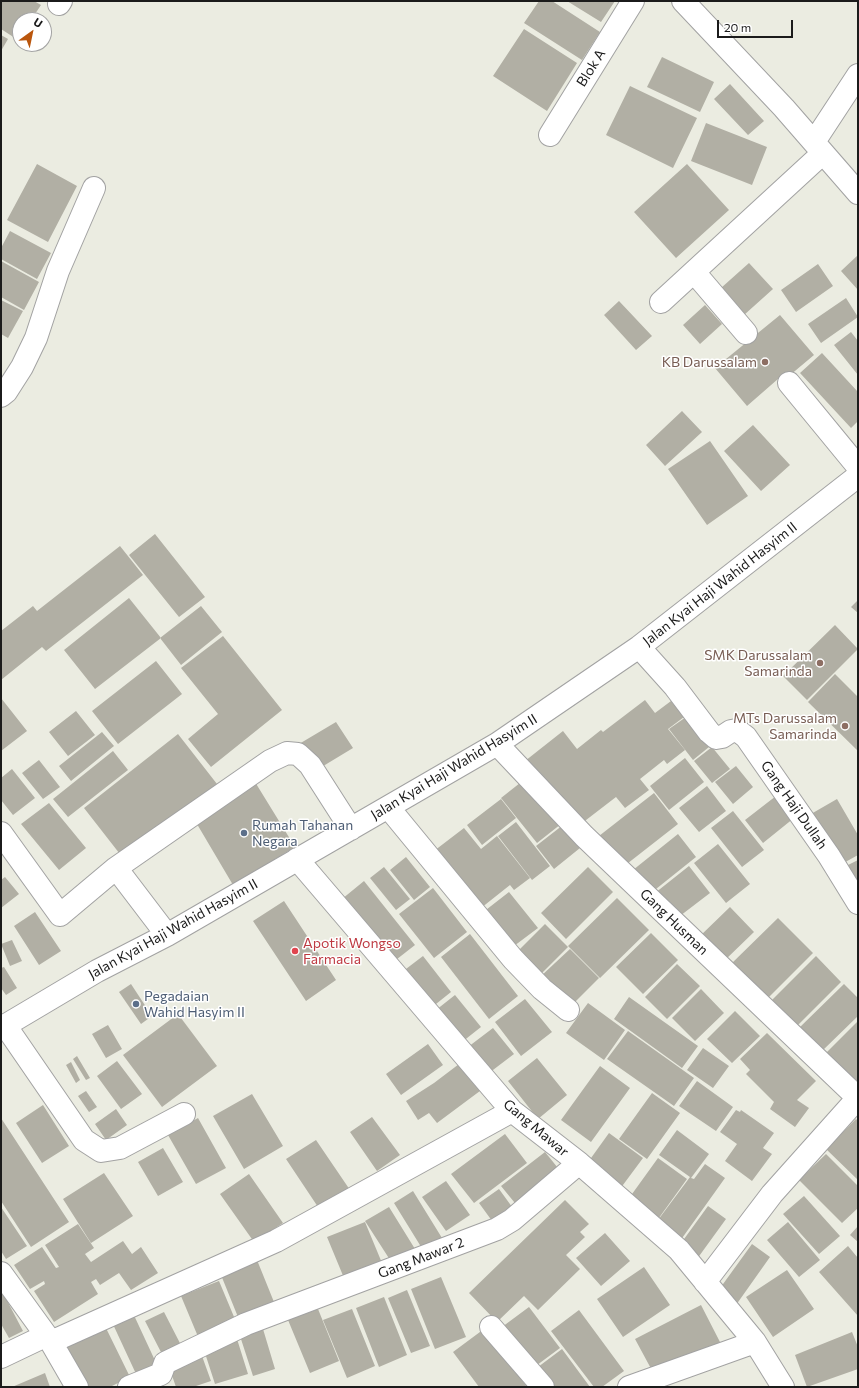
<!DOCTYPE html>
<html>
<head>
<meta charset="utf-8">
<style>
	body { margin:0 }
	#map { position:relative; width:859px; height:1388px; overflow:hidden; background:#ebece1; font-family:Commissioner,sans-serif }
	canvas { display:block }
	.frame { position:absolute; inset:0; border:2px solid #1b1b1b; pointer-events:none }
	.north { position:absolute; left:12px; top:12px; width:40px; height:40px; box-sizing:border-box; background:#fff; border:1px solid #a4a4a4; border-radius:50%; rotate:33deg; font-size:11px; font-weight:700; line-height:16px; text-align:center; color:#1b1b1b }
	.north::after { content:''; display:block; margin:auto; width:14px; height:18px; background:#ba560d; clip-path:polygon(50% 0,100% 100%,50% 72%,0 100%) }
	.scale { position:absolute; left:717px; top:20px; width:76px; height:18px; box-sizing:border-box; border:2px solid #1b1b1b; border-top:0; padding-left:5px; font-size:12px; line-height:14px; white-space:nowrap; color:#1b1b1b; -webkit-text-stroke:3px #fff; paint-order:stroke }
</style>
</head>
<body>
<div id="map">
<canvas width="859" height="1388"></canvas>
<div class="frame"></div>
<div class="north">U</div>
<div class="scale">20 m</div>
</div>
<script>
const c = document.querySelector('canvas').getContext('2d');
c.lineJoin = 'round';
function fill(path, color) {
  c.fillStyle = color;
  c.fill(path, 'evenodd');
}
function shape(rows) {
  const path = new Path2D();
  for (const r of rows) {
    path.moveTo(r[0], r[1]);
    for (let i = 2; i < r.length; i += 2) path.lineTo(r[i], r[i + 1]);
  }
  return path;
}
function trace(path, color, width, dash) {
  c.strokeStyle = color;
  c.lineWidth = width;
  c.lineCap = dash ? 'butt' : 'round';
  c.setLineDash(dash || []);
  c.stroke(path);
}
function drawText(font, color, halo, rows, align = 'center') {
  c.font = font + ' Commissioner,sans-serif';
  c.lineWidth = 3;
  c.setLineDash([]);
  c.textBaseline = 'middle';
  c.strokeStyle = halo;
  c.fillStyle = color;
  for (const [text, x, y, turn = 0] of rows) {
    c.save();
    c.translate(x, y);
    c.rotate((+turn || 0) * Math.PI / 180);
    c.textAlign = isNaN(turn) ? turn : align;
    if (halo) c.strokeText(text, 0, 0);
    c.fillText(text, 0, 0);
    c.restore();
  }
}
const building = shape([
	[2,1,34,1,41,5,31,20,20,20,20,37,18,40,1,29],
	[539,1,552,1,600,32,582,60,524,23],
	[567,1,615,1,601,22],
	[524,29,577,63,547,111,493,76],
	[1,35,8,39,1,51],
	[662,57,714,82,700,112,647,87],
	[730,84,764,121,748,135,714,99],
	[630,86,697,118,673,168,606,135],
	[706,123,767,147,752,185,691,161],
	[37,164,77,186,48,242,7,220],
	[687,164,729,210,676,258,634,212],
	[10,231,51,253,37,279,1,259,1,248],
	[858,255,858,290,841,271],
	[1,261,39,282,24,310,1,297],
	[749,263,773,289,744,315,721,288],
	[818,264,833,286,796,312,781,290],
	[846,298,858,317,821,343,808,324],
	[1,300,23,311,8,338,1,334],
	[619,301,652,336,636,350,604,315],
	[705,305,722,324,700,344,683,325],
	[780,315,814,355,789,376,786,372,747,406,715,368],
	[851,332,858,341,858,375,834,345],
	[822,353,858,392,858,421,851,428,800,373],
	[682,411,702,432,665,466,646,445],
	[753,425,790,465,761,491,724,451],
	[710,441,748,496,707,525,668,469],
	[155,534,205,597,179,617,129,555],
	[120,546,143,575,46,651,42,647,1,680,1,631,33,606,37,611],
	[129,598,161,638,95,689,64,650],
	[858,600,858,613,851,607],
	[201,606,222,632,181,665,160,638],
	[835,625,858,649,807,700,783,676],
	[223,636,282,710,211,767,188,739,218,714,181,668],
	[156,661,182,694,118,744,92,711],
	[835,674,858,697,858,751,808,702],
	[1,698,27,731,1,751],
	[645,700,655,713,671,701,684,717,668,729,685,750,667,764,664,760,640,779,649,790,625,808,616,797,577,827,525,761,563,731,577,749,601,730,603,732],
	[76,711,95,735,68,756,49,732],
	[686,717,709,747,693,760,669,729],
	[336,722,353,748,315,771,299,744],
	[102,732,114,746,71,781,59,766],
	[178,734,217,784,123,858,84,808],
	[712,747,730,769,712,783,694,761],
	[113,751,128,770,68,817,53,799],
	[685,758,704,782,669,810,650,786],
	[39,760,60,787,43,799,22,773],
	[736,766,753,787,733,804,715,782],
	[12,769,35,798,13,815,1,800,1,778],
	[525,779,561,824,537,843,501,798],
	[255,782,295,847,233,885,194,819],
	[707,786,726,811,699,832,679,808],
	[654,793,678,824,623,867,599,836],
	[776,796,794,818,763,843,745,820],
	[501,799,516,818,482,845,467,825],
	[837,799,858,835,858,855,840,865,811,814],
	[49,803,86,848,59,870,21,824],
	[733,811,764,850,742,867,711,828],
	[516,822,550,866,532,880,498,836],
	[563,825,580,848,554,869,536,846],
	[464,828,481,849,497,836,530,878,514,890,510,885,476,912,430,854],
	[678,834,696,857,651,893,633,870],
	[718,844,750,884,726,903,694,863],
	[406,857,430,887,414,900,390,870],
	[858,860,858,888,846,866],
	[689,866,710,893,676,919,655,893],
	[384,867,410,899,396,910,370,878],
	[588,867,613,892,566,939,541,913],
	[5,877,19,894,1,908,1,880],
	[364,881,415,945,392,963,342,899],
	[433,888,467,932,434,958,399,914],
	[509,892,538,928,510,949,482,913],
	[617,898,649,930,600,978,568,946],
	[284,901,336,980,306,1001,253,921],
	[730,907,754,932,723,962,699,937],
	[35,912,61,951,39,965,14,926],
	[778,918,813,953,765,1001,730,965],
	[545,924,568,947,539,976,516,953],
	[651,933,678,960,643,994,616,967],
	[470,934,518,996,489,1019,441,957],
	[12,940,22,961,10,966,1,944],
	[570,949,599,978,570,1007,540,977],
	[423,956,451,992,431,1008,402,972],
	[816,956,841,982,796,1027,770,1002],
	[677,964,700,986,667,1019,645,997],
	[4,967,17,988,6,995,1,988,1,968],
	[131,984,152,1016,141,1024,119,992],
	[844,984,858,998,858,1016,821,1052,798,1029],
	[701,989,724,1013,695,1041,672,1018],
	[455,995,481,1027,462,1042,436,1010],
	[629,997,698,1046,682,1068,614,1019],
	[525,999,552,1032,521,1056,495,1022],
	[588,1003,625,1030,604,1060,566,1033],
	[735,1011,760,1036,732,1063,707,1039],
	[178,1014,217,1066,162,1107,123,1055],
	[858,1021,858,1090,824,1055],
	[108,1025,122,1049,106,1058,92,1034],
	[493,1028,514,1054,489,1073,468,1047],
	[628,1031,694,1078,674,1106,607,1059],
	[767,1033,816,1081,797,1100,809,1108,795,1127,770,1109,774,1102,746,1074,750,1070,740,1059],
	[428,1044,443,1065,401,1095,386,1074],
	[703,1048,729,1066,713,1088,687,1070],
	[77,1056,90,1078,86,1080,73,1059],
	[537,1058,567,1095,538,1119,508,1081],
	[117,1061,142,1094,121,1109,97,1076],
	[463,1061,484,1088,437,1123,429,1113,418,1120,406,1101,434,1083],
	[71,1062,80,1080,76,1083,66,1065],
	[600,1066,630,1088,591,1142,561,1120],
	[697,1081,733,1107,716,1131,679,1106],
	[86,1091,97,1107,89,1112,78,1096],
	[652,1093,680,1113,647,1159,619,1139],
	[252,1094,283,1146,244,1169,213,1116],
	[43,1105,69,1146,42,1163,16,1123],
	[116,1109,127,1125,106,1140,95,1124],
	[736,1110,740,1112,741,1110,774,1133,763,1148,772,1154,752,1181,725,1161,737,1144,720,1132],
	[372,1117,400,1155,377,1171,350,1132],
	[1,1118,69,1222,31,1247,1,1201],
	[198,1118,226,1168,196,1184,168,1135],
	[856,1119,858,1121,858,1180,826,1149],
	[677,1130,709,1154,691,1178,694,1179,705,1164,725,1178,680,1241,658,1220,690,1177,659,1155],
	[609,1133,643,1158,620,1189,586,1165],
	[505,1134,527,1163,474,1203,451,1174],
	[316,1140,350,1190,320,1210,286,1159],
	[163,1148,183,1182,158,1196,138,1162],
	[545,1152,562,1173,519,1208,501,1186],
	[826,1154,858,1186,858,1208,842,1223,799,1180],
	[658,1158,687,1179,656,1222,627,1201],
	[104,1173,133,1216,91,1243,63,1199],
	[249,1174,283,1223,254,1242,220,1194],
	[446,1181,470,1215,446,1231,422,1197],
	[499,1189,515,1211,495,1225,479,1203],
	[413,1191,442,1238,423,1250,394,1203],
	[804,1196,840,1236,819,1254,783,1214],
	[565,1200,589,1224,580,1232,585,1237,566,1255,580,1269,538,1310,524,1296,497,1322,469,1293],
	[708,1206,726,1219,697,1259,679,1246],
	[1,1207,27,1246,6,1259,1,1251],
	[389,1207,415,1249,392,1263,365,1221],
	[365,1222,382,1263,344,1278,327,1237],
	[788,1222,820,1260,799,1277,767,1240],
	[78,1224,94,1248,85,1254,91,1262,123,1241,132,1254,141,1247,158,1273,131,1290,119,1273,100,1285,96,1279,91,1282,98,1294,54,1322,34,1291,45,1284,44,1281,30,1289,14,1265,42,1247,56,1268,59,1267,45,1245],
	[858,1226,858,1242,850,1235],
	[605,1233,630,1261,601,1286,576,1258],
	[752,1244,770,1257,736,1305,718,1291],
	[848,1246,858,1258,858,1316,819,1272],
	[257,1260,276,1307,240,1322,221,1275],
	[644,1267,670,1305,623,1337,597,1299],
	[787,1270,814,1309,773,1337,746,1297],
	[441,1277,466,1337,435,1349,411,1289],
	[219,1281,237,1324,199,1339,181,1296],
	[407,1290,430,1346,411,1353,388,1298],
	[1,1291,2,1291,23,1331,9,1338,1,1324],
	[384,1297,407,1355,379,1367,356,1308],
	[701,1305,720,1342,655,1376,635,1339],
	[529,1307,560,1348,533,1368,502,1327],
	[318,1309,339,1361,310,1373,288,1320],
	[352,1309,375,1366,347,1378,323,1320],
	[579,1310,624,1371,602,1387,594,1387,551,1331],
	[132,1311,158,1367,137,1376,111,1320],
	[164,1312,183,1349,164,1358,145,1321],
	[104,1324,130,1377,110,1387,84,1387,63,1344],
	[263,1329,275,1369,253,1376,240,1336],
	[484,1329,527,1387,479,1387,453,1352],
	[852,1332,858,1347,858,1369,807,1387,795,1355],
	[237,1339,248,1374,215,1384,204,1350],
	[562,1349,590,1387,547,1387,534,1370],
	[202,1356,211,1381,193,1387,176,1387,169,1367],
	[45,1373,50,1387,12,1387]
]);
const minor = shape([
	[683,1,784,108,858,193],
	[59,4,61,1],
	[550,135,633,1],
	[814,142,858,75],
	[694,272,746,333],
	[661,302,823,153],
	[789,383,858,467],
	[1,396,6,392,22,367,36,338,58,271,94,188],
	[639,647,675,687,709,732,716,738,722,737,731,731,737,730,746,737,829,856,858,903],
	[497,744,584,836,856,1096,856,1100,772,1194,705,1282],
	[388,807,513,959,542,989,568,1010],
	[1,833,60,915,116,868],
	[297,859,512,1111,579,1163,679,1250,755,1342,783,1387],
	[167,935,116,868,270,761,287,753,298,754,310,765,351,829],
	[5,1025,84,1140,101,1151,120,1148,184,1114],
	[1,1028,97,971,167,935,497,744,639,647,858,476],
	[1,1273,51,1342,77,1387],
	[491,1327,543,1387],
	[51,1342,276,1241,512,1111],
	[1,1357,45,1336],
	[129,1387,161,1374,165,1363,246,1324,497,1229,512,1220,579,1163],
	[629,1387,755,1342]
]);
const markers = [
	[765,362,4,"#8d6e63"],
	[820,663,4,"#8d6e63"],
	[845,726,4,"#8d6e63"],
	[244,833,4,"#5c6f8a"],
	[295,951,4,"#e0444e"],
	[136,1004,4,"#5c6f8a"]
];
const streetNames = [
	["Blok A",591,68,-58],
	["Jalan Kyai Haji Wahid Hasyim II",720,584,-38],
	["Jalan Kyai Haji Wahid Hasyim II",454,767,-31],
	["Gang Haji Dullah",794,805,55],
	["Gang Husman",674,922,44],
	["Jalan Kyai Haji Wahid Hasyim II",173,929,-29],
	["Gang Mawar",536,1128,40],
	["Gang Mawar 2",421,1258,-21]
];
const educationNames = [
	["KB Darussalam",757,362],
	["SMK Darussalam",812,655],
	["Samarinda",812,671],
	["MTs Darussalam",837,718],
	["Samarinda",837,734]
];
const serviceNames = [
	["Rumah Tahanan",252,825],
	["Negara",252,841],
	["Pegadaian",144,996],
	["Wahid Hasyim II",144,1012]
];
const healthNames = [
	["Apotik Wongso",303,943],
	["Farmacia",303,959]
];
fill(building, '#b1afa4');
trace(minor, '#a2a2a2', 24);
trace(minor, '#fff', 22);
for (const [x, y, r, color] of markers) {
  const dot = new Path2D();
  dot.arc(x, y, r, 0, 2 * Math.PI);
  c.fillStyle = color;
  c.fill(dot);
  trace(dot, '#fff', 1.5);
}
drawText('14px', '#1b1b1b', '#fff', streetNames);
drawText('14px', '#785e54', '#fff', educationNames, 'right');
drawText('14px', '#4e5e75', '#fff', serviceNames, 'left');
drawText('14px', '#be3a42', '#fff', healthNames, 'left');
</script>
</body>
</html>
